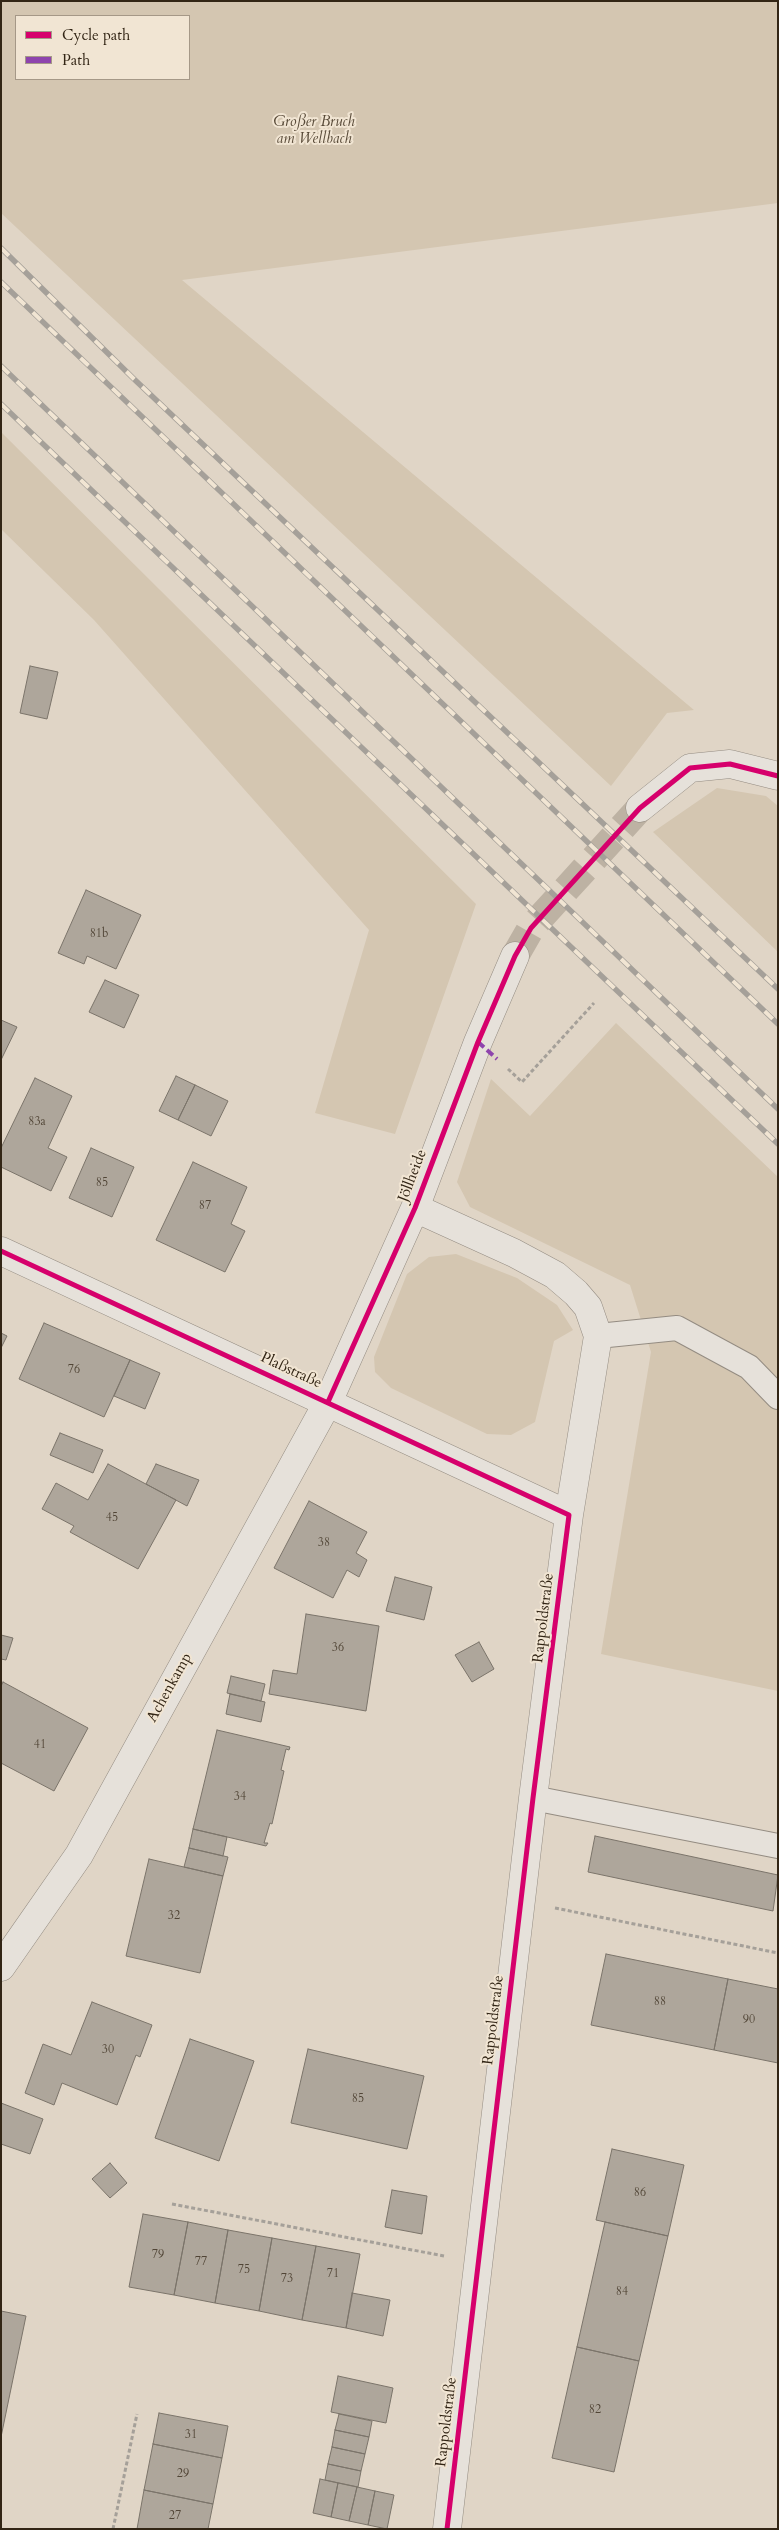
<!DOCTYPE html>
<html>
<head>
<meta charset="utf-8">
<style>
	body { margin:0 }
	#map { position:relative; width:779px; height:2530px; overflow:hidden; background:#e0d5c6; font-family:Cardo,serif }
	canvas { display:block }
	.frame { position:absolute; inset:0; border:2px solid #322515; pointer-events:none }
	.legend { position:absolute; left:15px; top:15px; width:175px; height:65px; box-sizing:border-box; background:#f1e5d3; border:1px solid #a59887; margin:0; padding:6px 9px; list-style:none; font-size:15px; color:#322515 }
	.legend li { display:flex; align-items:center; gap:10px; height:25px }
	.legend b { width:25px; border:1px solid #a59887 }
</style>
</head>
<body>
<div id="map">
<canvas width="779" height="2530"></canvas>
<div class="frame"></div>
<ul class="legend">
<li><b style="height:6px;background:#d6006c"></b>Cycle path</li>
<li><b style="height:6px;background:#8e44ad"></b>Path</li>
</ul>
</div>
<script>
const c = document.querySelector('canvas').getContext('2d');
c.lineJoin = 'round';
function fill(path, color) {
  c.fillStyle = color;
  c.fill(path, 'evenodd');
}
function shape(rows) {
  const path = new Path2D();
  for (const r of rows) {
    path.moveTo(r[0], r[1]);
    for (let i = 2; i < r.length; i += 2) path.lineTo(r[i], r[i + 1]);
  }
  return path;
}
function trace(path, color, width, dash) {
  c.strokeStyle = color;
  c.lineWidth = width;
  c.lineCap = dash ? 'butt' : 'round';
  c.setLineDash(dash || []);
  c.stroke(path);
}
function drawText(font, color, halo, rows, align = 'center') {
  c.font = font + ' Cardo,serif';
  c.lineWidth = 4;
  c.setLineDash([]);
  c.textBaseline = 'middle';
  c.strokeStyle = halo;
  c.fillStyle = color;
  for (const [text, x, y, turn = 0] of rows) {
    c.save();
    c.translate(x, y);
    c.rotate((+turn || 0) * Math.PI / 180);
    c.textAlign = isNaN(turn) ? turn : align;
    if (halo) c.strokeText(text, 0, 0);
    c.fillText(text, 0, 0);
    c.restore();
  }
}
const green = shape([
	[1,1,778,1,778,203,182,280,694,710,667,713,611,786,1,213],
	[16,16,189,16,189,79,16,79],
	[1,432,476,904,395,1134,315,1113,369,930,94,620,1,529],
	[717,788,766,796,778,806,778,952,653,832],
	[616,1023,778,1177,778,1691,601,1654,651,1352,630,1285,470,1207,457,1182,491,1079,530,1116],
	[456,1254,517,1278,557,1305,573,1330,554,1341,535,1422,511,1435,487,1434,391,1388,375,1372,374,1357,407,1274,429,1257]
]);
const building = shape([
	[30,666,58,672,47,719,20,713,30,666],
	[86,890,141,915,116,969,87,956,84,964,58,953,86,890],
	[105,980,139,995,124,1028,89,1012,105,980],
	[1,1020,17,1027,1,1060,1,1020],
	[176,1076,195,1085,178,1120,159,1111,176,1076],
	[35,1078,72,1096,48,1148,67,1157,51,1191,1,1167,1,1148,35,1078],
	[195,1085,228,1101,211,1136,178,1120,195,1085],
	[91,1148,134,1167,112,1217,69,1198,91,1148],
	[193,1162,247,1187,231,1224,245,1231,225,1272,156,1240,193,1162],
	[44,1323,130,1360,104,1417,19,1379,44,1323],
	[1,1333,7,1336,1,1348,1,1333],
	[130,1360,160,1373,145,1409,114,1396,130,1360],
	[60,1433,103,1450,93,1473,50,1455,60,1433],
	[108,1464,176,1500,138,1569,70,1532,74,1526,42,1509,56,1483,88,1500,108,1464],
	[156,1464,199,1480,187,1506,146,1484,156,1464],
	[309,1501,367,1532,356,1553,367,1560,359,1577,347,1570,333,1598,274,1568,309,1501],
	[395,1577,432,1587,424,1620,386,1611,395,1577],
	[306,1614,379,1626,366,1711,269,1694,273,1670,297,1674,306,1614],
	[1,1635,13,1638,6,1660,1,1659,1,1635],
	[479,1642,494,1669,472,1682,455,1655,479,1642],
	[231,1676,265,1684,261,1701,227,1693,231,1676],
	[3,1682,88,1728,54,1791,1,1763,1,1686,3,1682],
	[230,1694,265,1702,261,1722,226,1714,230,1694],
	[217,1730,290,1747,289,1750,286,1749,281,1770,284,1771,272,1824,270,1823,264,1843,268,1843,266,1846,193,1829,217,1730],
	[193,1829,227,1837,223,1856,189,1848,193,1829],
	[595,1836,778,1875,773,1911,588,1872,595,1836],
	[189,1848,228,1857,223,1876,184,1867,189,1848],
	[149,1859,223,1876,200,1973,126,1956,149,1859],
	[606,1954,728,1979,714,2050,591,2025,606,1954],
	[728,1979,778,1989,778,2063,714,2050,728,1979],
	[92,2002,152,2025,140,2057,136,2055,117,2105,62,2083,54,2105,25,2093,43,2044,71,2055,92,2002],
	[190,2039,254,2061,219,2161,155,2138,190,2039],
	[308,2049,424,2076,407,2149,291,2123,308,2049],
	[1,2103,43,2119,30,2154,1,2144,1,2103],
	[612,2149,684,2165,668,2236,596,2220,612,2149],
	[110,2163,127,2183,110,2198,92,2179,110,2163],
	[392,2190,427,2196,422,2234,385,2227,392,2190],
	[143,2214,188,2222,174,2295,129,2287,143,2214],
	[188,2222,228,2230,215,2303,174,2295,188,2222],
	[605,2222,668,2236,639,2361,577,2347,605,2222],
	[228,2230,272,2238,259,2311,215,2303,228,2230],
	[272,2238,316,2246,302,2320,259,2311,272,2238],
	[316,2246,360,2254,346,2328,302,2320,316,2246],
	[352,2293,390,2300,383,2336,346,2328,352,2293],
	[1,2311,26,2316,1,2437,1,2311],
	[577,2347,639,2361,614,2472,552,2458,577,2347],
	[338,2376,393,2388,386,2423,331,2412,338,2376],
	[159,2413,228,2426,222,2458,153,2444,159,2413],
	[339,2414,372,2421,369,2437,335,2430,339,2414],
	[335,2430,369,2437,365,2454,332,2447,335,2430],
	[153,2444,222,2458,213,2504,144,2490,153,2444],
	[332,2447,365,2454,361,2471,328,2464,332,2447],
	[328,2464,361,2471,358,2487,325,2480,328,2464],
	[320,2479,338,2483,331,2517,313,2513,320,2479],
	[338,2483,357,2487,349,2521,331,2517,338,2483],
	[357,2487,375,2491,368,2525,349,2521,357,2487],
	[144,2490,213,2504,208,2529,137,2529,144,2490],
	[375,2491,394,2495,387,2529,368,2525,375,2491]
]);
const streetTunnel = shape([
	[515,956,531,928,640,808]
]);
const path = shape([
	[508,1069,522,1082,594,1003],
	[555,1908,778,1953],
	[172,2204,444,2256],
	[113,2529,137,2414]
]);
const lane = shape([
	[598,1336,677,1328,749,1367,778,1397],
	[533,1798,778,1846]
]);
const street = shape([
	[640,808,690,768,730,764,778,776],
	[415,1208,514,1253,555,1275,576,1293,588,1307,598,1336,569,1515,533,1798,447,2529],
	[1,1251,569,1515],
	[1,1967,79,1855,328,1402,415,1208,478,1042,515,956]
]);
const rail = shape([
	[1,248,135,380,778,989],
	[1,282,778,1024],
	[1,366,778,1109],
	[1,404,778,1144]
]);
const quiet = shape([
	[478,1042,497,1059]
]);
const cycleway = shape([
	[1,1251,569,1515,533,1798,447,2529],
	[328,1402,415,1208,478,1042,515,956,531,928,640,808,690,768,730,764,778,776]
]);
const numberNames = [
	["81b",99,934],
	["83a",37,1122],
	["85",102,1183],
	["87",205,1206],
	["76",74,1370],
	["45",112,1518],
	["38",324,1543],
	["36",338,1648],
	["41",40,1745],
	["34",240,1797],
	["32",174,1916],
	["88",660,2002],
	["90",749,2020],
	["30",108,2050],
	["85",358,2099],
	["86",640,2193],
	["79",158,2255],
	["77",201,2262],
	["75",244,2270],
	["71",333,2274],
	["73",287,2279],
	["84",622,2292],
	["82",595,2410],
	["31",191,2435],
	["29",183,2474],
	["27",175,2516]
];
const parkNames = [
	["Großer Bruch",314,123],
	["am Wellbach",314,140]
];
const streetNames = [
	["Jöllheide",413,1176,-69],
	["Plaßstraße",291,1371,25],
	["Rappoldstraße",544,1618,-83],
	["Achenkamp",170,1688,-61],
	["Rappoldstraße",494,2020,-83],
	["Rappoldstraße",447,2422,-83]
];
fill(green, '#d4c6b1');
fill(building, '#aea69b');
trace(building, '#7b746a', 1);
trace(streetTunnel, '#bdb2a3', 28, [28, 14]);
trace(lane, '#948c82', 26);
trace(street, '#948c82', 29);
trace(path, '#a5a099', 3, [4, 2.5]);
trace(lane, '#e6e1da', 24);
trace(street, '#e6e1da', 28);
trace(rail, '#a5a099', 5.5);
trace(rail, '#f1e5d3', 4, [11]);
trace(quiet, '#8e44ad', 4, [8, 4]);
trace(cycleway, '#d6006c', 5);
drawText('12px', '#514536', null, numberNames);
drawText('italic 15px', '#584a38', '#f1e5d3', parkNames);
drawText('15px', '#322515', '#f1e5d3', streetNames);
</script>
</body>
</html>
